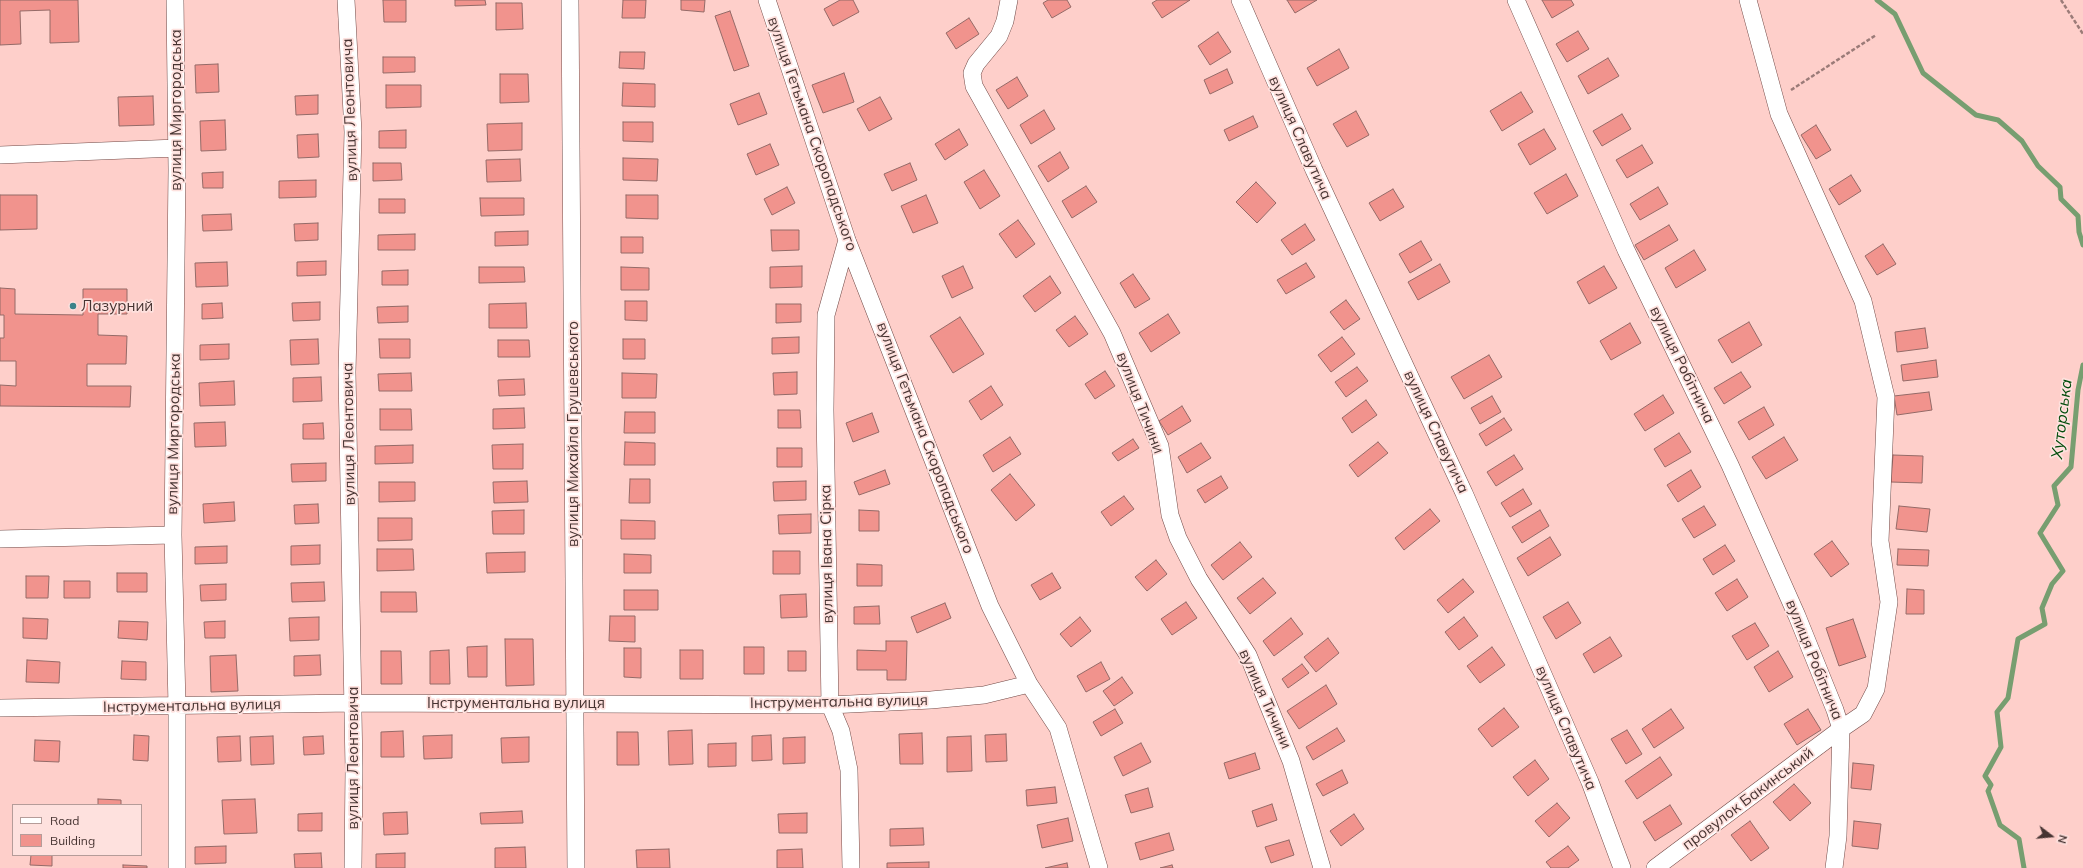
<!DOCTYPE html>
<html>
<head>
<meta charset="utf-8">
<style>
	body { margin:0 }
	#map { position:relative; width:2083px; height:868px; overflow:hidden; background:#fecfca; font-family:Mulish,sans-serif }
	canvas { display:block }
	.legend { position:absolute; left:12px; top:804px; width:130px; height:52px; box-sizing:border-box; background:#fee1de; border:1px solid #b59c99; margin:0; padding:5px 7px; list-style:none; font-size:12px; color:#473432 }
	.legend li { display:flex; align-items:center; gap:8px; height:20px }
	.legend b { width:20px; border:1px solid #b59c99 }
	.north { position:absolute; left:2031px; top:816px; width:40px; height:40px; -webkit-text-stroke:3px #fee1de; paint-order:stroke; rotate:106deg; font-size:11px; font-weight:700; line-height:16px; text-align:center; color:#473432 }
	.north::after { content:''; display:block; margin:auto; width:14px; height:18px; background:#473432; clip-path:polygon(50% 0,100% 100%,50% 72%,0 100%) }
</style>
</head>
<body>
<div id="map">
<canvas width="2083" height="868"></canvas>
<ul class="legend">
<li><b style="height:5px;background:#fff"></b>Road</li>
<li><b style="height:11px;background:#f1938d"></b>Building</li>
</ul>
<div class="north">N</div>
</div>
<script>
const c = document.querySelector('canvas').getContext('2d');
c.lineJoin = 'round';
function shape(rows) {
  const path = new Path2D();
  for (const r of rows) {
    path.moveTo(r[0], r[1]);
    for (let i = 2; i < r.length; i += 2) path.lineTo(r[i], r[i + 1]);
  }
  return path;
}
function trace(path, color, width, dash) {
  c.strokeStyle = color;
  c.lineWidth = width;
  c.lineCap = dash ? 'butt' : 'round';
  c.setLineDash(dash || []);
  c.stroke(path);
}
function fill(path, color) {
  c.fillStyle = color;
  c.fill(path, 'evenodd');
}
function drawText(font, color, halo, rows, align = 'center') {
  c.font = font + ' Mulish,sans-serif';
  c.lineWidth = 3.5;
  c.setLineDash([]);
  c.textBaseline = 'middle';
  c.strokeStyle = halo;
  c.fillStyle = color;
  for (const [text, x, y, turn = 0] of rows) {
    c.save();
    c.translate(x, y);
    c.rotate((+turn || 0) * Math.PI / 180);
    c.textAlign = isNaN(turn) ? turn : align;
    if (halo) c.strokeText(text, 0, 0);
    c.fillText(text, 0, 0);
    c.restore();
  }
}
const stream = shape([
	[1877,0,1895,14,1923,73,1976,115,1998,120,2022,141,2038,166,2060,187,2061,199,2078,216,2079,232,2083,245],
	[2024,868,2019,839,2000,825,1988,791,1991,785,1985,776,2001,747,1997,712,2008,698,2018,639,2045,624,2042,608,2052,584,2063,571,2040,533,2058,505,2054,486,2071,467,2078,390,2083,365]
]);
const building = shape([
	[0,0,78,0,79,42,50,43,50,10,20,11,21,44,0,45,0,0],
	[383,0,406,0,406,22,384,22,383,0],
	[455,0,485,0,486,5,455,6,455,0],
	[623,0,646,0,645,18,622,18,623,0],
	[681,0,705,0,704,12,681,10,681,0],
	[840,0,853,0,859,12,833,26,824,9,840,0],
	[1048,0,1067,0,1071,7,1052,18,1043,3,1048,0],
	[1157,0,1190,0,1162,18,1152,3,1157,0],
	[1287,0,1317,0,1295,13,1287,0],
	[1542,0,1571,0,1574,5,1552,18,1542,0],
	[496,3,522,3,523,29,496,30,496,3],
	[730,11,749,66,734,71,715,16,730,11],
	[969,18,979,34,956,49,946,33,969,18],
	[1578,31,1589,49,1567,62,1556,44,1578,31],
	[1218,32,1231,52,1210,65,1198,46,1218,32],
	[1339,49,1349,68,1317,86,1307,68,1339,49],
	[620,52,645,52,644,69,619,68,620,52],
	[383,57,415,57,415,72,383,73,383,57],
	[1608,58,1619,76,1588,94,1578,76,1608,58],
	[218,64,219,92,196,93,195,65,218,64],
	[1227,69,1233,83,1210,94,1204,80,1227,69],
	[844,73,854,102,823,113,812,85,844,73],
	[500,74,528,74,529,102,500,103,500,74],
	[1017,77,1028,96,1008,109,996,90,1017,77],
	[623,83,655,84,655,107,622,106,623,83],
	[386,85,421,85,421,107,386,108,386,85],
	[1521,92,1533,112,1502,131,1490,111,1521,92],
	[759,93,767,114,738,125,730,104,759,93],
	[318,95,318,114,296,115,295,96,318,95],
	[153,96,154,125,119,126,118,97,153,96],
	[880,97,892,119,869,131,857,109,880,97],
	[1044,110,1055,129,1031,144,1020,125,1044,110],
	[1356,111,1369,135,1347,147,1333,124,1356,111],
	[1622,114,1631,129,1602,146,1593,131,1622,114],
	[1253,116,1258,127,1229,141,1224,130,1253,116],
	[225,120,226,150,201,151,200,121,225,120],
	[623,122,653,122,653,142,623,141,623,122],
	[522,123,522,150,488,151,487,124,522,123],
	[1816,125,1831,150,1816,159,1801,135,1816,125],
	[959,129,968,145,945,160,935,144,959,129],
	[1544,129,1556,149,1530,165,1518,144,1544,129],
	[406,130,406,148,379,148,379,131,406,130],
	[318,134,319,157,298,158,297,135,318,134],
	[770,144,779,165,756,175,747,154,770,144],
	[1642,145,1653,163,1627,178,1616,160,1642,145],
	[1060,152,1069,168,1048,182,1038,166,1060,152],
	[623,158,658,159,657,181,623,180,623,158],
	[520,159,521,181,487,182,486,160,520,159],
	[373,163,401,163,402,180,373,181,373,163],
	[910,163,917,180,892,191,884,174,910,163],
	[984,170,1000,196,980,209,964,182,984,170],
	[223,172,223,188,203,188,202,173,223,172],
	[1566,174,1578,196,1547,214,1534,193,1566,174],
	[1851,175,1861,191,1839,205,1829,189,1851,175],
	[316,180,316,197,279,198,279,181,316,180],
	[1256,182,1276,203,1257,223,1236,202,1256,182],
	[1086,186,1097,202,1072,218,1062,201,1086,186],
	[787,187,795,203,772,215,764,199,787,187],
	[1658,187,1668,204,1640,220,1630,204,1658,187],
	[1393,189,1404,207,1380,221,1369,203,1393,189],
	[0,195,37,195,37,229,0,230,0,195],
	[626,195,658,195,658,219,626,218,626,195],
	[926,195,938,223,913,233,901,206,926,195],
	[480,198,524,198,524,215,481,216,480,198],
	[379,199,405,199,405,213,379,213,379,199],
	[231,214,232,230,203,231,202,215,231,214],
	[1018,220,1035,244,1016,258,999,234,1018,220],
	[318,223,318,240,295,241,294,224,318,223],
	[1305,224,1315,240,1292,255,1281,240,1305,224],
	[1669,225,1678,240,1644,260,1635,245,1669,225],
	[771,230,799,230,799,250,772,251,771,230],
	[528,231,528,245,495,246,495,232,528,231],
	[415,234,415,250,378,250,378,235,415,234],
	[621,237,643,237,643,253,621,253,621,237],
	[1421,241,1432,260,1410,273,1399,254,1421,241],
	[1883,244,1896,264,1877,275,1865,256,1883,244],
	[1694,250,1706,270,1676,288,1665,268,1694,250],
	[326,261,326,275,297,276,297,262,326,261],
	[227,262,228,286,196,287,195,263,227,262],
	[1306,263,1315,277,1286,294,1277,280,1306,263],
	[1440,264,1450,282,1418,300,1408,282,1440,264],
	[802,266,802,287,770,288,770,267,802,266],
	[963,266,973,288,952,298,942,276,963,266],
	[1604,266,1617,288,1589,304,1577,282,1604,266],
	[479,267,524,267,525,282,479,283,479,267],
	[621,267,649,268,649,290,621,290,621,267],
	[408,270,408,285,382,285,382,271,408,270],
	[1133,274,1150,299,1135,308,1120,283,1133,274],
	[1050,276,1061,293,1035,312,1023,296,1050,276],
	[0,288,15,289,15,314,83,315,83,289,127,289,127,314,98,314,98,335,127,336,126,364,87,364,87,386,131,386,130,407,0,406,0,385,16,386,16,361,0,361,0,338,4,338,4,315,0,315,0,288],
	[1346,300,1360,319,1344,330,1330,312,1346,300],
	[625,301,647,301,647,321,625,320,625,301],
	[320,302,320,320,293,321,292,303,320,302],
	[222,303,223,318,202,319,202,304,222,303],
	[526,303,527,328,489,328,489,304,526,303],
	[776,304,801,304,801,322,776,323,776,304],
	[408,306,408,322,378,323,377,307,408,306],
	[1168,314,1180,333,1151,352,1139,333,1168,314],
	[1075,316,1088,334,1069,347,1056,330,1075,316],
	[960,317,984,354,953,373,930,336,960,317],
	[1749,322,1762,345,1732,363,1718,340,1749,322],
	[1630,323,1641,343,1611,360,1600,341,1630,323],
	[1925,328,1928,348,1897,352,1895,332,1925,328],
	[799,337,799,353,772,354,772,338,799,337],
	[1342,337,1355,354,1331,372,1318,355,1342,337],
	[318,339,319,364,291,365,290,340,318,339],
	[379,339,410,339,410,358,380,358,379,339],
	[623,339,645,339,645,359,623,359,623,339],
	[498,340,529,340,530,357,498,357,498,340],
	[229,344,229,359,200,360,200,345,229,344],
	[1489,355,1502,377,1464,399,1451,377,1489,355],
	[1936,360,1938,377,1903,381,1901,365,1936,360],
	[1357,367,1368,381,1346,397,1335,382,1357,367],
	[1105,371,1115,386,1095,399,1085,384,1105,371],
	[797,372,797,394,774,395,773,373,797,372],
	[1741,372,1751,387,1724,404,1714,388,1741,372],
	[411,373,412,391,379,391,378,374,411,373],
	[622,373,657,374,656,398,622,398,622,373],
	[321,377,322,401,293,402,293,378,321,377],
	[524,379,525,395,499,396,498,380,524,379],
	[234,381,235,405,200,406,199,383,234,381],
	[991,386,1003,405,981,420,969,401,991,386],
	[1929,392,1932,410,1897,415,1894,396,1929,392],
	[1663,395,1674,413,1645,431,1634,414,1663,395],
	[1492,396,1501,412,1480,424,1471,408,1492,396],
	[1366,400,1377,415,1352,433,1342,418,1366,400],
	[1182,406,1191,421,1168,435,1159,421,1182,406],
	[1764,407,1774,425,1749,440,1738,422,1764,407],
	[524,408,525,428,493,429,493,409,524,408],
	[380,409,411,409,412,430,380,430,380,409],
	[778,410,800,410,801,428,778,428,778,410],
	[625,412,655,412,655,433,624,433,625,412],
	[872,413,879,432,853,442,846,423,872,413],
	[1504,418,1512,430,1486,446,1479,434,1504,418],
	[225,422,226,446,195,447,194,423,225,422],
	[323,423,324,439,303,439,303,424,323,423],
	[1679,433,1691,452,1665,467,1654,449,1679,433],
	[1010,437,1021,454,993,472,983,455,1010,437],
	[1784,437,1798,460,1766,479,1752,457,1784,437],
	[1133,439,1139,448,1118,461,1112,453,1133,439],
	[625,442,655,443,655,465,624,465,625,442],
	[1378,442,1388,453,1358,477,1349,465,1378,442],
	[1201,443,1211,458,1187,473,1178,457,1201,443],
	[523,444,523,469,493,469,492,445,523,444],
	[413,445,413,463,375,464,375,446,413,445],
	[777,448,802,448,802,467,777,467,777,448],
	[1514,455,1523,469,1496,486,1487,472,1514,455],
	[1893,455,1923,456,1922,483,1891,482,1893,455],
	[326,463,326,481,292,482,291,464,326,463],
	[885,470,890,484,859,495,854,482,885,470],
	[1691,470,1701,487,1678,502,1667,485,1691,470],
	[1010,474,1035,505,1016,521,991,490,1010,474],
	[1221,476,1228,488,1205,503,1197,490,1221,476],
	[630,479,650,479,650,503,629,503,630,479],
	[527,481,528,502,494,503,493,482,527,481],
	[806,481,806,500,774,501,773,482,806,481],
	[379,482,415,482,415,501,379,502,379,482],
	[1523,489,1532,504,1510,517,1501,503,1523,489],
	[1124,496,1134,509,1111,526,1101,512,1124,496],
	[234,502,235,521,204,523,203,504,234,502],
	[318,504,319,523,295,524,294,505,318,504],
	[1704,506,1716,525,1694,538,1682,519,1704,506],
	[1899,506,1930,509,1927,532,1896,529,1899,506],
	[1430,509,1440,521,1404,550,1395,538,1430,509],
	[524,510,524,534,493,534,492,511,524,510],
	[859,510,879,511,879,531,859,531,859,510],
	[1540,510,1549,526,1522,543,1512,527,1540,510],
	[811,514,811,533,779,534,778,515,811,514],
	[378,518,412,518,412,540,378,541,378,518],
	[621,520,655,521,655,539,621,539,621,520],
	[1550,537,1561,555,1528,576,1517,558,1550,537],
	[1832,541,1849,564,1831,577,1814,554,1832,541],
	[1240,542,1252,557,1223,580,1211,565,1240,542],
	[320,545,320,564,291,565,291,546,320,545],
	[1725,545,1735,561,1713,575,1703,559,1725,545],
	[227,546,227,563,195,564,195,547,227,546],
	[377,549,413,549,414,570,377,571,377,549],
	[1898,549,1929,550,1928,566,1897,565,1898,549],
	[773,551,800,551,800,574,773,574,773,551],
	[525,552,525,572,487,573,486,553,525,552],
	[624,554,651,555,651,573,624,573,624,554],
	[1156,560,1167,574,1147,591,1135,577,1156,560],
	[857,564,882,565,882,586,857,586,857,564],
	[117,573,147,573,147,592,117,592,117,573],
	[1052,573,1061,588,1040,600,1031,585,1052,573],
	[26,576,49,576,48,598,26,598,26,576],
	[1263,578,1276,593,1250,614,1237,598,1263,578],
	[1463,579,1474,592,1448,613,1437,600,1463,579],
	[1737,579,1748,597,1727,611,1715,593,1737,579],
	[64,581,90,581,90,598,64,598,64,581],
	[324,582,325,601,292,602,291,583,324,582],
	[226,584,226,600,201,601,200,585,226,584],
	[1907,589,1924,590,1924,614,1906,614,1907,589],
	[624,590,658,590,658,610,624,610,624,590],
	[381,592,416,592,417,612,381,612,381,592],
	[806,594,807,617,781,618,780,595,806,594],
	[1186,602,1197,618,1172,635,1161,619,1186,602],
	[1568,602,1581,623,1556,639,1543,617,1568,602],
	[945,603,951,618,917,633,911,617,945,603],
	[879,606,880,624,854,624,854,607,879,606],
	[610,616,635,616,635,642,609,641,610,616],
	[319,617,319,640,290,641,289,618,319,617],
	[1080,617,1091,631,1071,647,1060,634,1080,617],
	[1464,617,1478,636,1459,650,1445,632,1464,617],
	[23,618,48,619,47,639,23,638,23,618],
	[1291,618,1303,634,1274,656,1263,641,1291,618],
	[1853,619,1866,657,1839,666,1826,628,1853,619],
	[119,621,148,622,147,640,118,638,119,621],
	[225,621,225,638,205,638,204,622,225,621],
	[1755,623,1769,646,1747,660,1732,636,1755,623],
	[1610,637,1622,656,1594,673,1583,654,1610,637],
	[1328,638,1339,653,1316,672,1304,657,1328,638],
	[505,639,533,639,534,685,506,686,505,639],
	[886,641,907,641,906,680,887,680,887,670,857,670,857,650,886,651,886,641],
	[487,646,487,677,468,677,467,647,487,646],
	[744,647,764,647,764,674,744,674,744,647],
	[1492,647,1505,665,1480,683,1467,666,1492,647],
	[624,648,641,648,641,678,624,677,624,648],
	[449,650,450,684,430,684,430,651,449,650],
	[680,650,703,650,703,679,680,679,680,650],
	[381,651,401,651,402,684,381,684,381,651],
	[788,651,806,651,806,671,788,671,788,651],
	[1778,651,1793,677,1769,692,1754,667,1778,651],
	[236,655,238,691,211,692,210,656,236,655],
	[320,655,321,675,294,676,294,656,320,655],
	[27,660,60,662,59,683,26,682,27,660],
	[122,661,146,662,146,680,121,679,122,661],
	[1101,662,1110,679,1086,692,1077,676,1101,662],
	[1302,664,1309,673,1288,688,1282,679,1302,664],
	[1122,677,1133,693,1114,706,1103,691,1122,677],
	[1326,685,1337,704,1299,729,1287,711,1326,685],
	[1504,708,1519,727,1492,747,1478,729,1504,708],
	[1115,709,1123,723,1101,736,1093,722,1115,709],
	[1671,709,1684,728,1654,748,1642,729,1671,709],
	[1808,709,1821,730,1797,745,1784,724,1808,709],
	[1337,728,1345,741,1313,760,1306,747,1337,728],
	[692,730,693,764,669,765,668,731,692,730],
	[1627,730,1642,754,1626,764,1611,739,1627,730],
	[403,731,404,757,381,757,381,732,403,731],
	[617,732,638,732,639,765,617,765,617,732],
	[922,733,923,764,900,764,899,734,922,733],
	[1006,734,1007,761,986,762,985,735,1006,734],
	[134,735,149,736,148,761,133,760,134,735],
	[452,735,452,758,424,759,423,736,452,735],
	[771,735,772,760,752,761,752,736,771,735],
	[240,736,241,761,218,762,217,737,240,736],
	[273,736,274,764,251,765,250,737,273,736],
	[323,736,324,754,304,755,303,737,323,736],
	[971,736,972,771,947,772,947,737,971,736],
	[529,737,529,762,502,763,501,738,529,737],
	[805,737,805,763,783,764,783,738,805,737],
	[35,740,60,741,59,762,34,761,35,740],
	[736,743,736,766,708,767,708,744,736,743],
	[1141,743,1151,762,1123,776,1114,757,1141,743],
	[1255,753,1260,769,1229,779,1224,763,1255,753],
	[1660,757,1672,775,1637,799,1625,781,1660,757],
	[1535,760,1549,779,1528,796,1513,777,1535,760],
	[1853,763,1874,765,1871,790,1851,788,1853,763],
	[1342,770,1348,783,1323,796,1316,784,1342,770],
	[1794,784,1811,803,1790,821,1773,802,1794,784],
	[1055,787,1057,803,1027,806,1026,790,1055,787],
	[1148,788,1153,807,1131,813,1125,795,1148,788],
	[98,799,121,800,121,805,98,805,98,799],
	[255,799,257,833,224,834,222,800,255,799],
	[1557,803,1570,818,1549,837,1535,821,1557,803],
	[1272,804,1277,820,1257,827,1252,811,1272,804],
	[1670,805,1682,824,1655,841,1643,822,1670,805],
	[522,811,523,823,481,824,480,813,522,811],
	[407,812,408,834,384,835,383,813,407,812],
	[322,813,322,831,298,831,298,814,322,813],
	[807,813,807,833,779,833,778,814,807,813],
	[1354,814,1364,829,1341,846,1330,831,1354,814],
	[1068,818,1073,841,1042,848,1037,825,1068,818],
	[1750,821,1769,848,1751,861,1731,835,1750,821],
	[1854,821,1881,824,1878,849,1852,846,1854,821],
	[923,828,924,845,890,846,890,829,923,828],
	[1169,833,1174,850,1140,860,1135,843,1169,833],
	[1289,840,1294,855,1271,863,1265,847,1289,840],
	[226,846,226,863,195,864,195,847,226,846],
	[1568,846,1579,860,1568,868,1551,868,1546,862,1568,846],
	[525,847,526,868,495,868,495,848,525,847],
	[669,849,670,868,637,868,636,850,669,849],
	[802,849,803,868,777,868,777,850,802,849],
	[321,853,322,868,295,868,294,854,321,853],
	[405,853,405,868,376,868,376,854,405,853],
	[31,855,52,855,52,866,30,865,31,855],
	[929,862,929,868,887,868,887,863,929,862],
	[1067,863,1068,868,1045,868,1067,863],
	[123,865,147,866,147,868,123,868,123,865],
	[1172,865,1173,868,1160,868,1172,865]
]);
const path = shape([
	[2061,0,2083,34],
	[1791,90,1876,35]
]);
const minor = shape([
	[175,0,177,170,173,535,177,706,177,868],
	[346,0,353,132,347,372,354,769,353,868],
	[570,0,576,868],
	[767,0,847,240,990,606,1029,684,1058,728,1099,868],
	[1009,0,1005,21,999,36,976,64,972,73,974,86,1112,333,1160,446,1170,515,1178,538,1199,579,1248,655,1291,761,1322,868],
	[1240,0,1314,170,1464,493,1590,782,1622,868],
	[1516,0,1626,250,1730,465,1797,616,1835,710,1841,729,1838,836,1834,868],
	[0,155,177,148],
	[847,240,826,315,825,410,830,705,841,731,849,770,851,868],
	[0,539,173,535],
	[0,708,353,703,830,705,931,700,984,695,1029,684],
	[1655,868,1841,729,1863,714,1876,689,1889,602,1880,541,1886,397,1863,301,1779,114,1748,0]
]);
const markers = [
	[73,306,4,"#3b838a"]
];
const streetNames = [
	["вулиця Миргородська",176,110,-90],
	["вулиця Леонтовича",350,110,-92],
	["вулиця Гетьмана Скоропадського",812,134,71],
	["вулиця Славутича",1300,138,66],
	["вулиця Робітнича",1682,365,64],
	["вулиця Тичини",1140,403,69],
	["вулиця Славутича",1436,432,65],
	["вулиця Миргородська",174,434,-89],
	["вулиця Леонтовича",349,434,-91],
	["вулиця Михайла Грушевського",573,434,-90],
	["вулиця Гетьмана Скоропадського",925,438,69],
	["вулиця Івана Сірка",827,554,-91],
	["вулиця Робітнича",1814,660,68],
	["вулиця Тичини",1265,699,66],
	["Інструментальна вулиця",839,702,-1],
	["Інструментальна вулиця",516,703],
	["Інструментальна вулиця",192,706,-1],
	["вулиця Славутича",1566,728,67],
	["вулиця Леонтовича",353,758,-90],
	["провулок Бакинський",1748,799,-37]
];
const poiNames = [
	["Лазурний",81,306]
];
const waterNames = [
	["Хуторська",2062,419,-83]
];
trace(stream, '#779e70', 5);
fill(building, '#f1938d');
trace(building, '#946a67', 1);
trace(minor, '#724a47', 18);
trace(path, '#9b7b78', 2.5, [4, 2]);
trace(minor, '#fff', 17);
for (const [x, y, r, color] of markers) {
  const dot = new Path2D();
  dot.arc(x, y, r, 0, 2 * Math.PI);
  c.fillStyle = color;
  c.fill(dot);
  trace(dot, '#fee1de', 1.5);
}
drawText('15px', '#473432', '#fee1de', streetNames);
drawText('15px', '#473432', '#fee1de', poiNames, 'left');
drawText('italic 16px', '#024c0b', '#fee1de', waterNames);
</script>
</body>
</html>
